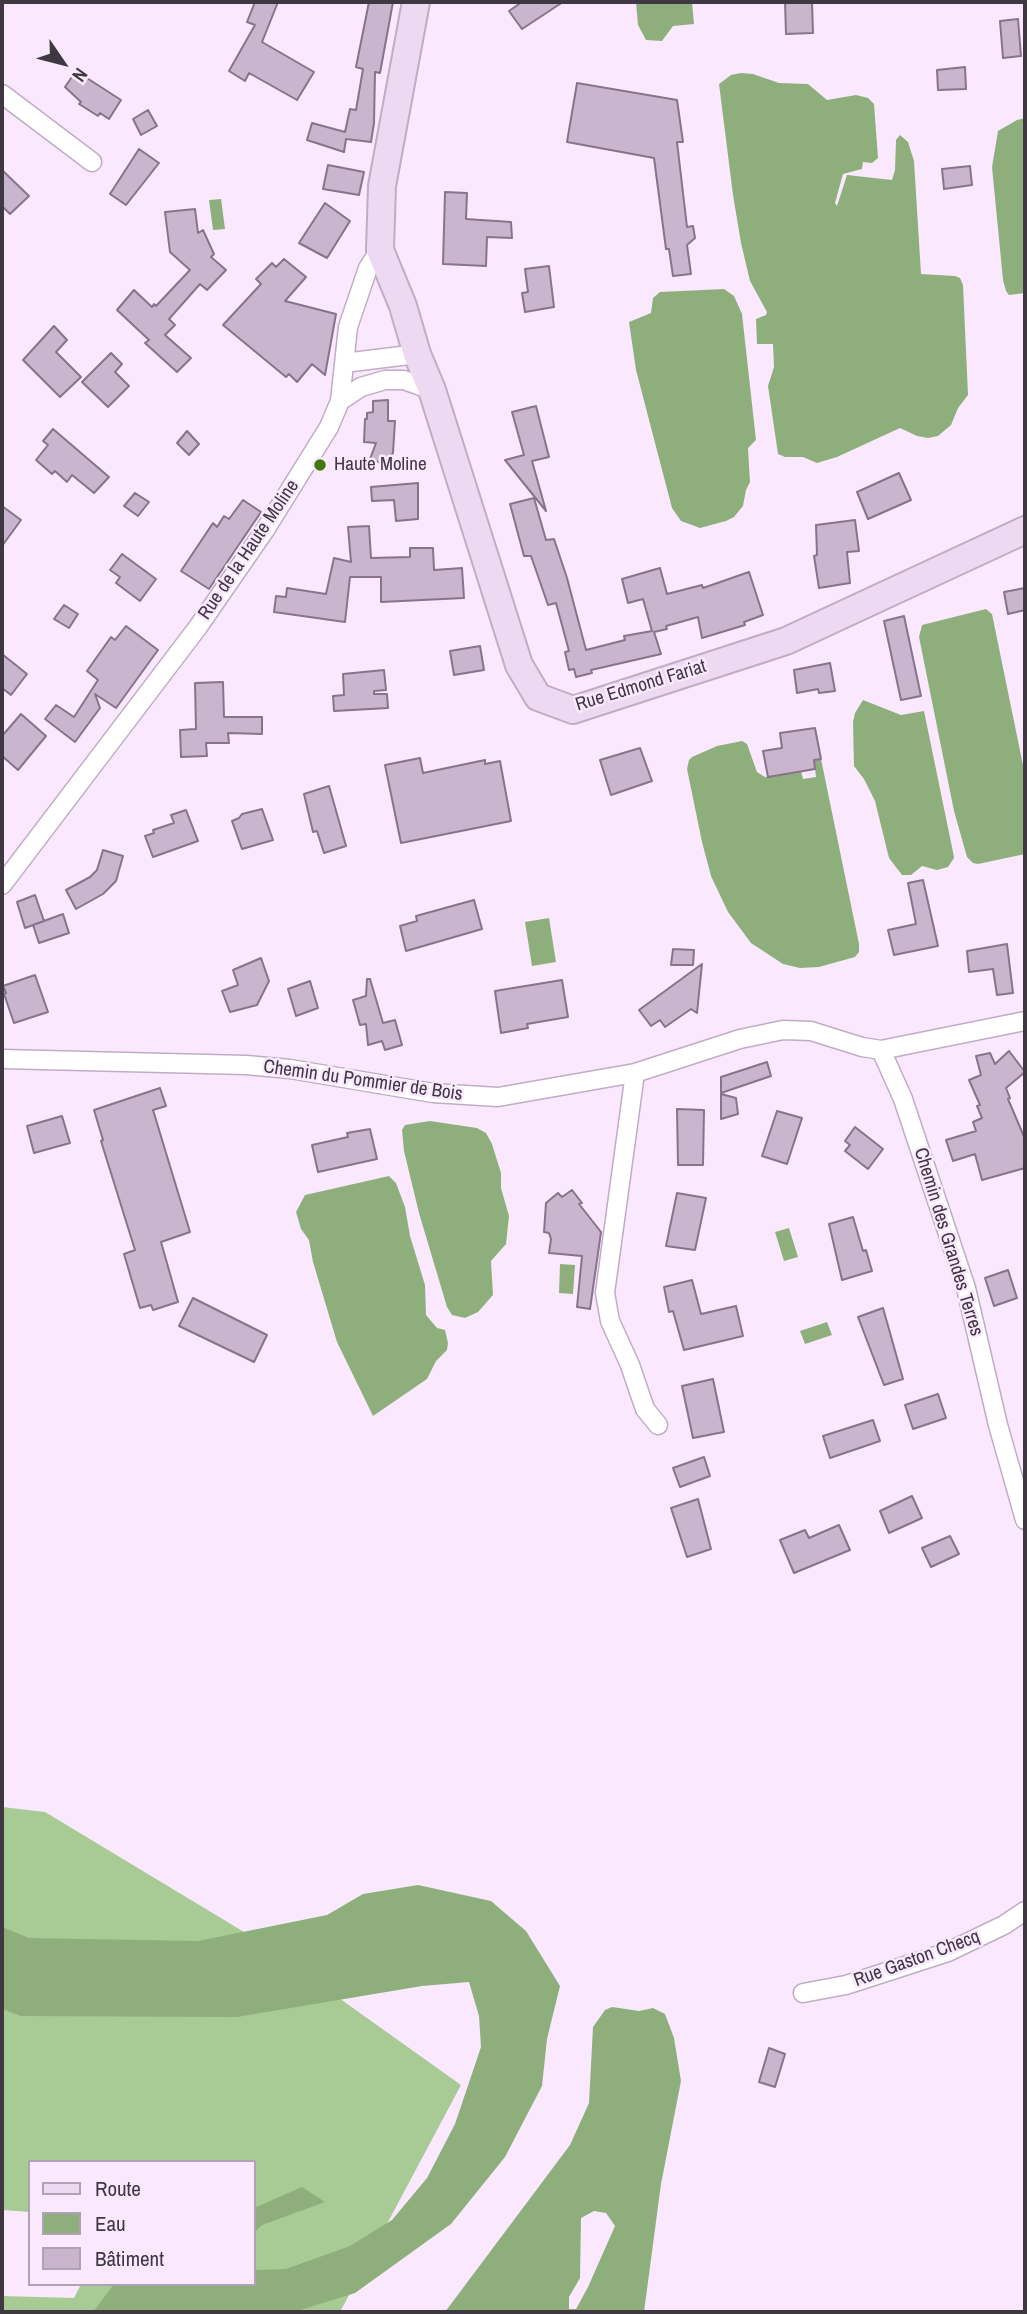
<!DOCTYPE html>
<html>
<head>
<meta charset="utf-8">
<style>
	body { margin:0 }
	#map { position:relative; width:1027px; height:2314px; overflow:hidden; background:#fae9fe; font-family:"Archivo Narrow",sans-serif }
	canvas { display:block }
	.frame { position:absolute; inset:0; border:4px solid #3f3741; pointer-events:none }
	.legend { position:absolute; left:28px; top:2160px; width:228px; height:126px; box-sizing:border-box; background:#fae9fe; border:2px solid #afa2b2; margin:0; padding:9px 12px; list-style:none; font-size:21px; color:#3f3741 }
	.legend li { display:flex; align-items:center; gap:14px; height:35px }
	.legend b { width:35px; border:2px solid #afa2b2 }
	.north { position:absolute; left:28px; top:28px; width:70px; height:70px; -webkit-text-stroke:5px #fae9fe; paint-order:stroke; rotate:125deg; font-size:19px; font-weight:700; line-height:28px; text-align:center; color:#3f3741 }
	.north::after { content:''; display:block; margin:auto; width:24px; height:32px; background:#3f3741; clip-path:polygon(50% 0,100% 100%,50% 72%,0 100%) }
</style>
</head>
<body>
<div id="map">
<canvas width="1027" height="2314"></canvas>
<div class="frame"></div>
<ul class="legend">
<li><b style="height:9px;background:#edd9f1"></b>Route</li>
<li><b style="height:19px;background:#8eaf7b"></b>Eau</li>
<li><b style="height:19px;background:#cab5ce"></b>Bâtiment</li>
</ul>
<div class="north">N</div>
</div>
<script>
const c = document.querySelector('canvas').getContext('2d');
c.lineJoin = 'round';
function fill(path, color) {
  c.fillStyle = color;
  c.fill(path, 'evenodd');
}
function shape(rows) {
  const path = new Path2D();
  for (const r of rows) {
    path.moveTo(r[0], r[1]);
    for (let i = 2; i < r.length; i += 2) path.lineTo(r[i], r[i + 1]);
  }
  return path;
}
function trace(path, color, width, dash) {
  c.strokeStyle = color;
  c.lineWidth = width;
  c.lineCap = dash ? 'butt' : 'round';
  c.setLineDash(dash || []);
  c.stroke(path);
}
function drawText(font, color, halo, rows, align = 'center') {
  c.font = font + ' "Archivo Narrow",sans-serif';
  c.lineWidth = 5;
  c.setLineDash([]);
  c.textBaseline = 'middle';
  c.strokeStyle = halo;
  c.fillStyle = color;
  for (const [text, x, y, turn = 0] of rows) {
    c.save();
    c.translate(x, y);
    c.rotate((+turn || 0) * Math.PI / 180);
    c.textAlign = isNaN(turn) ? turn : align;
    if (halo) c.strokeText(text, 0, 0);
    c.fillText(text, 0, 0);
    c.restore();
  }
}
const forest = shape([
	[2,1807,45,1812,259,1941,461,2085,340,2312,2,2312,2,2296,74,2298,81,2284,254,2284,254,2162,30,2162,30,2212,2,2210]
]);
const water = shape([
	[636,2,692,2,694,24,673,26,662,41,646,40,638,25],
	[741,73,753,74,779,83,808,84,827,100,856,95,868,98,874,104,878,158,872,163,863,162,862,169,843,174,835,203,837,206,847,175,892,180,895,170,896,140,900,135,908,142,914,161,921,274,955,276,960,278,963,285,968,395,958,408,951,425,938,436,928,438,917,436,900,428,837,457,817,463,803,457,785,457,778,454,768,386,774,367,773,344,757,344,756,319,766,315,767,312,750,281,741,243,733,195,719,84,731,75],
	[1025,118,1025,293,1009,295,1006,291,1003,280,992,167,998,131,1017,120],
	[221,199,225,229,213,230,209,200],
	[724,289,734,296,742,314,756,440,748,448,750,482,746,490,743,506,734,517,726,521,700,528,681,521,672,508,636,370,629,322,651,313,653,298,660,292],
	[986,609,992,614,1025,775,1025,854,978,864,973,863,967,857,954,811,919,637,922,625],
	[863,700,901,715,924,711,953,852,954,858,948,867,937,870,922,866,911,875,902,875,889,858,875,801,864,779,854,766,853,722,855,713],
	[742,741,747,744,757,772,765,777,801,771,803,779,816,777,814,760,821,759,859,944,859,952,855,957,819,967,800,968,783,964,751,943,728,912,711,876,702,842,687,769,689,760,692,757,717,746],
	[549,918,556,962,532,966,525,922],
	[430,1121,477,1128,486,1133,492,1144,501,1173,501,1188,509,1216,506,1244,491,1261,493,1295,478,1312,465,1318,452,1315,447,1307,419,1213,404,1151,402,1130,405,1125],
	[389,1176,396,1183,405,1207,410,1236,425,1285,426,1315,437,1328,445,1330,448,1343,447,1350,436,1361,427,1379,373,1416,337,1342,313,1262,309,1240,301,1229,296,1212,305,1195],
	[789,1228,798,1257,784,1261,775,1232],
	[560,1264,575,1265,573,1294,559,1293],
	[827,1322,832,1335,805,1344,800,1331],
	[418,1885,491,1901,526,1931,560,1986,547,2039,542,2086,505,2157,451,2224,355,2293,294,2312,93,2312,114,2284,254,2284,254,2270,286,2269,350,2246,392,2220,427,2178,455,2124,481,2047,479,2016,469,1982,422,1986,237,2017,21,2016,2,2009,2,1927,29,1938,198,1941,327,1915,363,1894],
	[612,2007,639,2011,653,2008,665,2014,674,2038,681,2081,661,2184,644,2312,445,2312,570,2145,589,2103,593,2027,605,2010],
	[594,2211,606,2213,615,2226,588,2287,576,2309,569,2309,569,2297,580,2278,581,2218],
	[302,2187,325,2202,262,2225,254,2233,254,2208]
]);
const building = shape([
	[255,2,278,2,262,42,314,72,297,100,249,73,245,81,229,71,255,25,247,22,255,2],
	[369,2,393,2,380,73,375,72,374,123,371,142,346,139,344,152,307,140,312,123,345,132,350,109,356,110,363,69,356,67,369,2],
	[522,2,563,2,522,29,509,11,522,2],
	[785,2,812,2,813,33,786,34,785,2],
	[1018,19,1021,56,1003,58,1000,21,1018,19],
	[965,67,966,89,938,90,937,70,965,67],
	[76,71,121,100,109,119,100,113,98,116,79,104,81,102,65,87,76,71],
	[577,83,677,100,683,142,677,142,687,227,693,226,695,238,687,245,691,274,673,276,669,249,666,249,654,158,567,142,577,83],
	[148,110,157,126,141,135,133,119,148,110],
	[139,149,159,163,126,205,110,194,139,149],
	[328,165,364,172,359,195,323,189,328,165],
	[970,166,972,185,944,189,942,169,970,166],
	[2,170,29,196,10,214,2,206,2,170],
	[445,192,467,193,466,219,511,222,512,238,487,237,486,266,443,264,445,192],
	[325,203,350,221,327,258,299,243,325,203],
	[195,209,198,233,203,230,214,254,211,257,226,270,207,290,200,284,169,319,175,325,165,335,191,358,177,372,145,343,149,340,117,310,134,290,152,307,154,304,156,306,190,270,170,252,165,212,195,209],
	[284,259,306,277,285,301,336,314,325,375,312,364,297,382,289,374,286,377,223,325,261,284,256,279,272,263,276,267,284,259],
	[549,266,554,307,525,312,522,293,528,292,525,269,549,266],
	[54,326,67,340,56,352,81,377,60,397,23,360,54,326],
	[111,353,122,364,115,372,129,386,108,407,82,382,111,353],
	[388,400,388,421,395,421,393,453,384,464,370,459,376,443,364,442,365,419,367,419,367,413,373,412,373,401,388,400],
	[536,406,549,457,532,461,546,511,505,460,524,455,512,412,536,406],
	[53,429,109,477,94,493,72,475,67,482,55,471,52,474,36,460,48,445,43,441,53,429],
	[187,431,199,444,189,455,177,443,187,431],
	[899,473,911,500,868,519,857,492,899,473],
	[418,483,418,519,396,521,394,500,372,501,371,487,418,483],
	[135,493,149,502,138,516,124,506,135,493],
	[534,498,546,540,554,539,567,578,586,650,625,640,624,636,652,631,643,599,628,603,622,579,660,568,667,594,702,585,703,588,749,572,763,615,744,622,745,625,702,638,698,617,666,626,667,629,654,632,661,654,591,670,592,673,576,677,574,669,569,670,565,652,569,651,556,603,548,605,531,556,524,556,510,504,534,498],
	[243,500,261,512,209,589,181,571,213,523,217,527,224,516,229,519,243,500],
	[2,506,21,520,2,546,2,506],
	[855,520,859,551,847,552,850,583,819,588,814,556,817,555,816,525,855,520],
	[369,526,371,558,410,557,410,548,433,548,434,570,462,568,464,598,381,602,381,577,350,577,345,622,274,612,276,596,286,597,287,588,326,594,334,558,351,562,348,527,369,526],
	[122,554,156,579,140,601,116,583,120,577,110,570,122,554],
	[1025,588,1025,610,1008,614,1004,592,1025,588],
	[64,605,78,614,69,628,54,619,64,605],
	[904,616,921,696,901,700,884,621,904,616],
	[126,626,158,650,116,708,95,694,100,708,75,742,45,719,56,705,74,717,98,680,87,671,111,637,115,640,126,626],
	[480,646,484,670,454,675,450,651,480,646],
	[2,654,27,674,11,695,2,688,2,654],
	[830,663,835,691,819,693,818,689,797,693,794,670,830,663],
	[384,670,386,690,374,691,374,694,387,694,388,708,334,711,333,696,344,695,343,674,384,670],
	[223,682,224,717,262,717,262,734,228,733,229,743,206,743,207,756,181,757,180,730,196,729,195,683,223,682],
	[21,714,46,736,18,770,2,756,2,736,21,714],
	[815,728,821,759,814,760,815,769,768,777,763,751,782,748,780,733,815,728],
	[640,748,652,781,611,795,600,760,640,748],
	[420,758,423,773,485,760,485,764,500,761,511,821,401,843,385,765,420,758],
	[329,786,346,846,324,853,317,831,313,832,304,794,329,786],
	[262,809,273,840,242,849,232,821,239,818,242,814,262,809],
	[186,810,198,841,153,857,145,836,154,833,153,830,174,823,171,815,186,810],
	[103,850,123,856,116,881,103,894,76,909,66,890,90,877,97,870,103,850],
	[923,880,938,946,894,955,888,930,916,924,908,883,923,880],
	[35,895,44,921,25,928,17,902,35,895],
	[474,900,482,929,406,951,400,926,417,921,416,916,474,900],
	[63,914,69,933,39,943,33,925,63,914],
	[1007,944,1013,993,997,995,993,969,969,972,967,951,1007,944],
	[673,949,694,950,693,965,671,965,673,949],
	[261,958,269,981,257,1005,230,1012,222,991,238,985,233,970,261,958],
	[702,964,697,1013,691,1009,665,1027,660,1020,651,1026,639,1010,702,964],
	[35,975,48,1012,14,1023,4,994,6,993,3,986,35,975],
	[367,979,370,979,383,1023,395,1020,402,1045,385,1050,382,1041,368,1045,366,1024,360,1025,353,1000,366,996,367,979],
	[562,980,568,1017,527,1024,528,1028,501,1033,495,991,562,980],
	[310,981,318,1008,296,1016,288,989,310,981],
	[1009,1051,1025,1072,1006,1088,1010,1098,1008,1099,1025,1139,1025,1168,982,1180,975,1154,953,1161,946,1140,976,1131,973,1122,982,1118,977,1106,980,1105,969,1080,981,1075,976,1056,990,1053,995,1064,1009,1051],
	[767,1062,771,1076,721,1093,721,1077,767,1062],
	[160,1088,166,1106,153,1110,190,1232,161,1242,178,1302,153,1310,151,1305,140,1308,124,1254,135,1250,101,1141,103,1140,94,1110,160,1088],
	[721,1094,736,1098,738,1114,721,1119,721,1094],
	[677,1109,704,1110,703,1165,678,1165,677,1109],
	[777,1111,802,1118,787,1164,762,1156,777,1111],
	[62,1116,70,1143,34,1153,27,1126,62,1116],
	[855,1127,883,1149,868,1169,845,1151,850,1145,845,1141,855,1127],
	[370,1129,377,1159,318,1172,312,1145,348,1137,347,1133,370,1129],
	[572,1190,582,1203,579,1204,601,1232,590,1309,577,1307,582,1256,549,1253,551,1239,549,1233,544,1232,546,1203,558,1193,562,1197,572,1190],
	[677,1193,706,1198,695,1250,666,1246,677,1193],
	[853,1217,863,1251,866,1250,872,1271,842,1280,829,1224,853,1217],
	[1008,1270,1017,1298,994,1306,985,1278,1008,1270],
	[692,1280,701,1314,736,1306,743,1336,684,1350,673,1311,669,1312,664,1287,692,1280],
	[193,1298,267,1335,254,1362,179,1326,193,1298],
	[883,1308,903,1379,884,1385,858,1317,883,1308],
	[713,1379,724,1432,693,1438,682,1386,713,1379],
	[938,1394,946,1418,913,1429,905,1405,938,1394],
	[873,1420,880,1441,830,1458,823,1436,873,1420],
	[704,1457,710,1476,680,1487,673,1468,704,1457],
	[912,1496,922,1518,889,1533,880,1511,912,1496],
	[698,1499,711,1549,687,1557,671,1508,698,1499],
	[839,1525,850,1550,794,1573,780,1540,805,1530,809,1538,839,1525],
	[950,1536,959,1554,931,1567,922,1548,950,1536],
	[769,2048,785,2054,775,2087,759,2082,769,2048]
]);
const street = shape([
	[2,94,92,162],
	[344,363,417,354],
	[340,401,361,387,385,380,404,380,432,390],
	[2,885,198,627,265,530,329,427,340,401,348,327,368,268,380,250],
	[881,1050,903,1099,966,1288,998,1425,1025,1520],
	[2,1059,246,1065,290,1069,433,1093,498,1097,635,1073,740,1039,783,1030,811,1031,862,1047,881,1050,1025,1021],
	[635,1073,605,1293,610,1321,630,1365,645,1409,658,1425],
	[803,1993,846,1985,948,1952,1004,1925,1025,1911]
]);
const secondary = shape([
	[416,2,382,186,380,250,403,306,417,354,432,390,519,665,538,697,573,710,786,641,1025,530]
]);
const markers = [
	[320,465,7,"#42790c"]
];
const poiNames = [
	["Haute Moline",334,465]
];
const streetNames = [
	["Rue de la Haute Moline",249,550,-56],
	["Rue Edmond Fariat",641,686,-17],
	["Chemin du Pommier de Bois",363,1081,8],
	["Chemin des Grandes Terres",948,1242,73],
	["Rue Gaston Checq",917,1959,-20]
];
fill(forest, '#a8ca94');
fill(water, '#8eaf7b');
fill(building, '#cab5ce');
trace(building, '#87738b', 2);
trace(street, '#c0acc5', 21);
trace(secondary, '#c0acc5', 30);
trace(street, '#fff', 18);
trace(secondary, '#edd9f1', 26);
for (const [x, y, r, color] of markers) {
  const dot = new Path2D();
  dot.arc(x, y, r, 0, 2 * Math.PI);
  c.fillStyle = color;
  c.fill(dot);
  trace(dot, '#fae9fe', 2.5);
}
drawText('19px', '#3f3741', '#fae9fe', poiNames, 'left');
drawText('19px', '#3f3741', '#fae9fe', streetNames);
</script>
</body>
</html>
